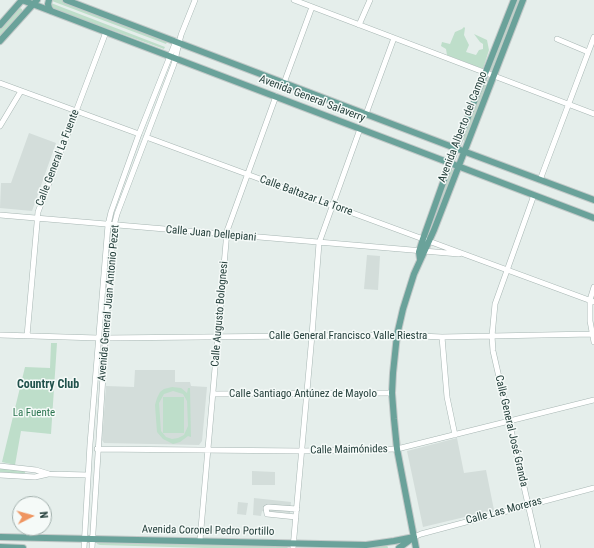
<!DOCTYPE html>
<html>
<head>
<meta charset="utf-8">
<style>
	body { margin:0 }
	#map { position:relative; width:594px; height:548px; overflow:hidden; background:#e5eeeb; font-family:"Roboto Condensed",sans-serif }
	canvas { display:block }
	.north { position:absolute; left:12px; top:496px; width:40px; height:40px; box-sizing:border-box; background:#f5faf8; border:1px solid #a1afac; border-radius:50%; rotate:84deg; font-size:11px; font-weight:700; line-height:16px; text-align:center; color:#243f3b }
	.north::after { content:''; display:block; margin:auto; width:14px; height:18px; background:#ef9561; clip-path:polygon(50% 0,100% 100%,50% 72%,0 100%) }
</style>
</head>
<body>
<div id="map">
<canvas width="594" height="548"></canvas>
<div class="north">N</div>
</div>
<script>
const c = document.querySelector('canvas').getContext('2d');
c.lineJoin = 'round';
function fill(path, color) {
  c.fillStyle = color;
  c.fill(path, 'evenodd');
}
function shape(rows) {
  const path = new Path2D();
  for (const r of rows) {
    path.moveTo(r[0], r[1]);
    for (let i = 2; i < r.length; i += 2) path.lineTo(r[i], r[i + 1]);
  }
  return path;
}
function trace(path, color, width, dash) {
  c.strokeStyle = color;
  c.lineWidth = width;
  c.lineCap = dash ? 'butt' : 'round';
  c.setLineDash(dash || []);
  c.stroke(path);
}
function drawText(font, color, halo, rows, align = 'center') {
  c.font = font + ' "Roboto Condensed",sans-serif';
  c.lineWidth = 3;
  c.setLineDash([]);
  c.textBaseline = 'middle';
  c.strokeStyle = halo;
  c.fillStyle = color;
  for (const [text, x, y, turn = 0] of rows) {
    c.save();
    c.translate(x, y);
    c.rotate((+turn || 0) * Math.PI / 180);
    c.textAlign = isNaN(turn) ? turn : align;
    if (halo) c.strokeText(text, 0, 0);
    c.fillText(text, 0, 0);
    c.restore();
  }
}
const built = shape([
	[29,133,56,143,32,211,0,208,1,183,11,183],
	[367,255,380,256,378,290,364,289],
	[135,370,175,370,175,382,190,382,191,386,207,387,202,441,199,445,104,443,102,440,106,386,134,387],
	[457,438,464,473,486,470,494,510,423,527,407,451],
	[252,471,275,472,275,485,252,485],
	[254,498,291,502,290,513,262,511,261,516,253,515],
	[238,502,248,503,246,515,237,514]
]);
const green = shape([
	[53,0,64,0,168,40,166,44,52,1],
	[514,0,520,0,494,71,487,69],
	[51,3,165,47,164,49,53,9],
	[20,8,22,9,22,12,0,36,0,29,18,9],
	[464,27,465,28,464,35,469,45,466,52,476,55,479,50,483,49,483,44,480,42,474,34,487,40,489,50,483,69,447,55,446,49,441,46,442,42,450,44,455,32,462,29],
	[485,79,490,81,466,142,462,139],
	[450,168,455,171,434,228,429,227],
	[51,343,57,343,51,434,21,431,15,465,2,462,25,367,50,368],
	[172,387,181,388,187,393,188,388,190,388,191,437,188,436,180,442,173,444,163,439,157,432,155,405,157,398,160,392,164,389],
	[173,391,183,394,187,401,188,426,184,435,178,438,172,439,166,437,161,431,159,403,164,394],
	[163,397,184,397,184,433,163,433],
	[0,468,25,471,25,473,23,474,0,472],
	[98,541,286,546,288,548,205,548,100,545,97,544],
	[387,544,388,548,300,548,373,547]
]);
const minor = shape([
	[294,0,594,114],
	[359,25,370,0],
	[557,39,588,52],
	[0,83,139,134],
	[284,83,312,7],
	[366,114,394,38],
	[0,126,21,91],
	[146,137,594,302],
	[540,180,594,37],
	[534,195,495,304,492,336,493,351,538,548],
	[0,215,459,254],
	[594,287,590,300,590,321,594,342],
	[0,335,98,338],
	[27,336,38,212,106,32],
	[442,337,447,397,455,435],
	[105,338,397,335,442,337,592,334],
	[213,394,392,393],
	[97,449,302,451,397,449,594,400],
	[0,466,36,470,49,474,88,475],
	[0,475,35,477,48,474],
	[296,517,267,514,266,508,268,507,297,509],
	[414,537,421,534,594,488],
	[200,540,227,231,276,96],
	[84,548,90,444,108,225,111,212,139,134,176,41],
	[92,548,107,313,114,226,117,214,174,64,181,35,195,0],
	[293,548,312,335,319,243,360,129]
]);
const major = shape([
	[22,0,594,218],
	[49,0,48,4,49,8,51,11],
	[66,0,455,148,594,200],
	[0,25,22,0],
	[0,41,37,0],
	[420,259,419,252,423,239,450,163,514,0],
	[0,537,366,545,394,541,414,537],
	[0,547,23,548],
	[399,548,414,537],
	[416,548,397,449,394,419,392,393,393,373,397,335,403,309,414,274,434,230,523,0]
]);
const streetNames = [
	["Avenida General Salaverry",312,99,21],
	["Avenida Alberto del Campo",463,127,-69],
	["Calle General La Fuente",58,158,-69],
	["Calle Baltazar La Torre",306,196,20],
	["Calle Juan Dellepiani",211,234,5],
	["Avenida General Juan Antonio Pezet",109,303,-85],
	["Calle Augusto Bolognesi",220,314,-85],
	["Calle General Francisco Valle Riestra",348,336],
	["Calle Santiago Antúnez de Mayolo",303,394],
	["Calle General José Granda",511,431,77],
	["Calle Maimónides",349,450,-1],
	["Calle Las Moreras",504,511,-15],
	["Avenida Coronel Pedro Portillo",208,531,1]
];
const parkNames = [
	["La Fuente",34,413]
];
const neighbourhoodNames = [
	["Country Club",48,385]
];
fill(built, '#d3ddda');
fill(green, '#bedeca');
trace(minor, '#a7b6b3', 6);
trace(major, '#c2c9c8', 8);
trace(minor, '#fff', 5);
trace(major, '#6aa29a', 6);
drawText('11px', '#243f3b', '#f5faf8', streetNames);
drawText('11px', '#2e7652', '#f5faf8', parkNames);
drawText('bold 12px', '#20514b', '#f5faf8', neighbourhoodNames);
</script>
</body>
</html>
